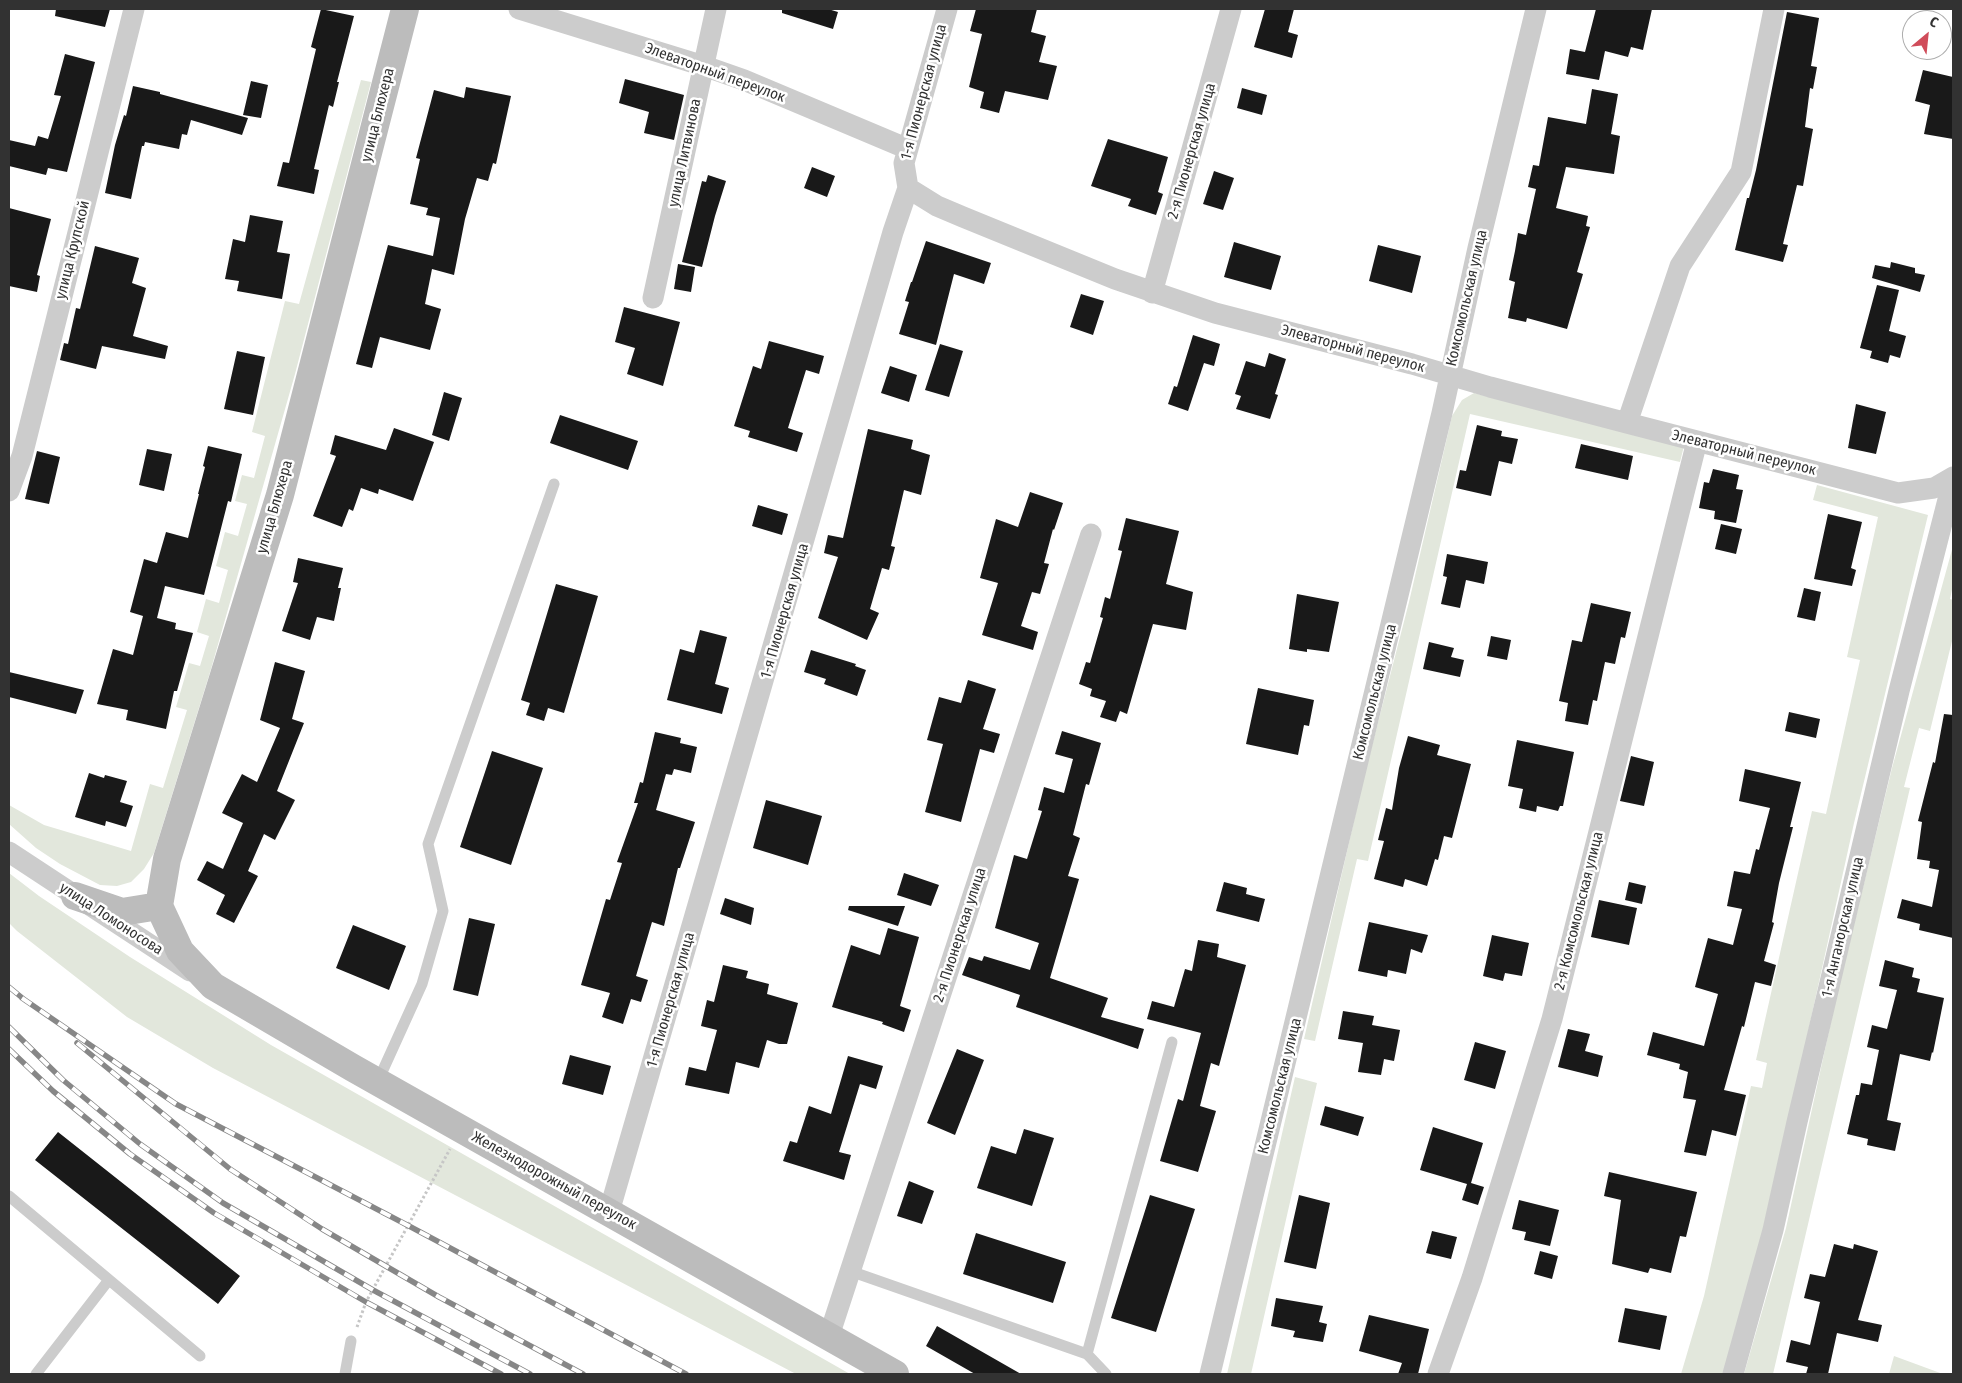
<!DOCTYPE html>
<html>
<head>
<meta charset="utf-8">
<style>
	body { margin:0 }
	#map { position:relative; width:1962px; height:1383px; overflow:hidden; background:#fff; font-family:"Fira Sans Condensed",sans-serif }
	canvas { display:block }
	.frame { position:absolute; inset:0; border:10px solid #323232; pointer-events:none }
	.north { position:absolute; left:1902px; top:10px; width:50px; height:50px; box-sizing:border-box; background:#fff; border:1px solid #adadad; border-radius:50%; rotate:28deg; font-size:14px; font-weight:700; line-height:20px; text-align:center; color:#323232 }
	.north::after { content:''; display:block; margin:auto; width:18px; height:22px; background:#d04c5a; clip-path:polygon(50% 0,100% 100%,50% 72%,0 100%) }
</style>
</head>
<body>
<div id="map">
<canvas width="1962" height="1383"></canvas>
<div class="frame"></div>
<div class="north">С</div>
</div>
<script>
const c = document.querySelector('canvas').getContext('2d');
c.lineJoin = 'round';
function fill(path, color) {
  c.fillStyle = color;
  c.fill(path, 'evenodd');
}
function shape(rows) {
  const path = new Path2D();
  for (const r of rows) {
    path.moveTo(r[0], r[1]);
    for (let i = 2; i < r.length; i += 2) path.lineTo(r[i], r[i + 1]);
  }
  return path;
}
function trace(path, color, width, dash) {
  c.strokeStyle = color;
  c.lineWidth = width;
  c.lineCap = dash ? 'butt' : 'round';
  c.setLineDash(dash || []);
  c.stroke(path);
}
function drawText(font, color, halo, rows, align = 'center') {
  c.font = font + ' "Fira Sans Condensed",sans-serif';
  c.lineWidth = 5;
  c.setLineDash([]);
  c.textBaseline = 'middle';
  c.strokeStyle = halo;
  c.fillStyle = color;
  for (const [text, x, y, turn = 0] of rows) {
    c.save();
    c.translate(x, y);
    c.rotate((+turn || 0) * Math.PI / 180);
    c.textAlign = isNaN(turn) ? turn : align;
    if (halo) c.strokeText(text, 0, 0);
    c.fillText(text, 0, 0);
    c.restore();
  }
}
const green = shape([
	[361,80,371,82,295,374,211,669,154,853,144,869,131,882,117,886,100,885,60,864,36,848,9,824,9,805,44,825,131,851,150,784,163,788,187,710,176,707,189,663,200,666,209,636,197,632,206,599,219,603,228,570,216,566,225,532,238,536,247,504,235,501,242,475,254,478,265,436,252,432,285,301,299,304],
	[1474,393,1684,446,1680,462,1470,414,1368,861,1357,859,1315,1041,1304,1039,1364,777,1409,602,1452,416,1462,400],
	[1817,485,1928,515,1854,823,1767,1218,1725,1374,1681,1374,1704,1296,1751,1086,1762,1088,1767,1063,1756,1060,1812,811,1826,814,1860,660,1847,657,1878,517,1813,500],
	[1953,546,1953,585,1950,599,1953,600,1953,637,1930,731,1919,728,1904,787,1910,788,1773,1374,1744,1374,1786,1228,1836,999,1892,768],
	[9,873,39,896,130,957,271,1045,850,1374,796,1374,213,1068,127,1017,17,931,9,923],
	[1295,1077,1317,1083,1251,1374,1227,1374],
	[1894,1356,1943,1374,1889,1374]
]);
const building = shape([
	[56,9,110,9,105,27,55,16],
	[321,9,354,16,337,82,339,82,333,107,329,105,314,169,319,170,314,194,277,186,283,162,289,163,316,49,311,47],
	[782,9,828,9,838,12,833,29,782,13],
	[976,9,1037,9,1031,32,1046,36,1039,62,1057,66,1048,100,1005,91,999,113,980,108,984,92,969,87,982,34,970,31],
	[1265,9,1294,9,1288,32,1298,35,1292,58,1254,47],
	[1596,9,1652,9,1643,50,1631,47,1628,57,1605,51,1599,80,1566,74,1570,49,1585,52],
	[1787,12,1819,18,1811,66,1817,67,1813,89,1810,88,1805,127,1813,129,1803,186,1797,185,1783,244,1788,245,1783,262,1735,250,1747,198,1749,198,1756,170],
	[65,54,95,62,67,172,48,168,46,175,9,166,9,140,35,146,38,136,48,139,61,96,54,95],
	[1923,70,1953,77,1953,139,1924,134,1930,105,1915,101],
	[625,79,684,95,674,140,644,133,649,112,619,103],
	[251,81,268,85,261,118,243,115],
	[133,86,160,92,160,94,248,118,242,135,191,120,187,135,182,134,179,149,145,142,144,146,142,146,131,199,105,193,115,145,124,115,126,116],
	[466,87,511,96,496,164,493,163,488,181,477,178,465,219,454,275,432,269,425,304,441,309,430,350,380,337,372,368,356,364,388,245,433,256,440,218,426,215,428,208,410,204,420,159,416,158,434,90,464,98],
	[1242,88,1267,95,1262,115,1237,108],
	[1592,89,1618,94,1611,134,1620,136,1614,174,1566,167,1556,208,1588,216,1586,226,1590,227,1577,272,1583,274,1567,329,1527,318,1526,322,1508,318,1515,282,1509,280,1515,251,1518,233,1526,235,1536,189,1528,187,1533,165,1539,166,1548,117,1586,124],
	[1108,139,1168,157,1158,192,1163,194,1156,215,1128,206,1131,199,1091,186],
	[812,167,835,176,827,197,804,188],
	[1214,171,1234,178,1223,210,1203,204],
	[708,175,726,181,715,216,702,267,682,262,702,181,706,182],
	[9,208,51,219,37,275,40,276,37,292,9,286],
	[250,215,283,221,277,252,290,254,282,299,237,291,239,281,225,279,233,239,245,242],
	[926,241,991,263,984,284,954,274,936,345,899,334,909,302,905,301,911,282,912,282],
	[1234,242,1281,256,1271,290,1224,277],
	[1378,245,1421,256,1412,293,1369,281],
	[95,246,139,258,132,283,146,288,133,336,168,346,165,359,102,346,96,369,60,360,64,343,68,344,76,308,80,309],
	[1891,262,1915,268,1915,273,1925,275,1920,292,1872,278,1875,265,1890,268],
	[678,264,695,267,691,292,674,289],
	[1877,285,1899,290,1889,331,1906,336,1900,358,1890,355,1888,363,1870,358,1872,351,1860,348],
	[1081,294,1104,301,1093,335,1070,327],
	[624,307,680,322,663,386,627,374,635,348,615,342],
	[1193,335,1220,344,1214,366,1204,363,1188,411,1168,404,1174,386,1177,387],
	[769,341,824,356,819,374,806,370,788,428,803,433,797,452,748,437,750,431,734,426,753,366,761,369],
	[940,344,963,351,949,397,925,390],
	[237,351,265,357,253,415,224,409],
	[1269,353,1286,359,1275,394,1278,395,1270,419,1236,409,1241,396,1235,394,1246,361,1265,367],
	[890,366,917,375,909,402,881,393],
	[444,392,462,398,449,441,432,435],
	[1856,404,1886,412,1876,454,1848,448],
	[560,415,638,441,628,470,550,443],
	[1477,425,1502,431,1501,436,1518,439,1512,464,1499,461,1491,496,1456,488,1460,470,1466,471],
	[394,428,434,442,413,501,379,489,378,494,361,488,353,511,349,509,342,527,313,516,336,456,330,454,335,435,386,450],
	[868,429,913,440,911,449,930,455,921,495,904,490,891,546,895,547,889,570,882,568,870,609,879,613,867,640,818,618,838,557,824,553,828,535,843,538],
	[1581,444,1633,456,1628,480,1575,468],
	[208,446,242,454,231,502,228,501,204,595,165,586,157,618,176,623,175,629,193,633,177,691,174,691,166,729,126,720,128,710,97,704,113,649,133,655,143,616,130,612,144,559,157,563,166,532,188,538,199,494,198,494,205,467,203,466],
	[147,449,172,454,164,491,139,485],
	[37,451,60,457,49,504,25,499],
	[1713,469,1739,475,1736,489,1743,490,1736,523,1714,519,1715,511,1699,508,1704,482,1709,483],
	[1030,492,1063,503,1054,530,1053,529,1044,563,1049,564,1040,594,1032,592,1021,626,1038,632,1033,650,982,635,998,583,980,578,996,519,1018,527],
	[758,505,788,514,782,535,752,526],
	[1828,514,1862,522,1851,568,1856,570,1852,586,1814,579],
	[1126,518,1179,531,1166,584,1193,592,1186,630,1153,624,1127,714,1120,711,1116,722,1100,717,1106,701,1090,696,1092,689,1079,684,1086,662,1090,663,1103,618,1100,617,1105,597,1110,599,1122,551,1118,550],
	[1721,524,1742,529,1736,554,1715,549],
	[1447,554,1488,562,1484,584,1466,580,1460,608,1441,604,1447,577,1443,576],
	[298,558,343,568,338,588,341,588,334,621,317,617,310,640,282,631,298,583,293,582],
	[556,584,598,596,564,713,548,708,544,721,526,715,530,703,521,700],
	[1804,588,1821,592,1815,621,1797,617],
	[1297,594,1339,602,1329,652,1307,649,1307,652,1289,649],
	[1591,603,1631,612,1625,638,1621,637,1615,664,1605,662,1597,701,1593,700,1588,725,1565,721,1568,703,1559,701,1572,640,1582,642],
	[700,630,727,637,715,684,729,688,722,714,667,700,680,649,694,653],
	[1491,636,1511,640,1507,660,1487,656],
	[1429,642,1454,648,1451,657,1464,660,1460,677,1423,669],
	[811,650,856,664,855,666,866,670,857,696,824,684,826,679,804,672],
	[275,662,305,671,292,719,304,723,277,791,295,800,275,840,264,834,248,871,258,876,234,923,216,914,225,895,197,880,207,861,223,869,243,823,222,813,242,774,257,782,280,728,260,720],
	[9,672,84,690,76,714,9,697],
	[968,680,996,689,983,729,1000,734,994,753,980,749,961,822,925,812,943,744,927,740,939,697,961,703],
	[1258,688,1314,700,1309,726,1304,725,1298,755,1246,744],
	[1789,712,1820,719,1816,738,1785,731],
	[1944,714,1953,715,1953,938,1919,930,1920,924,1897,918,1902,899,1932,907,1939,870,1929,868,1930,861,1917,859,1922,822,1918,821,1933,762,1935,763],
	[1062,731,1101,743,1089,785,1086,784,1073,835,1080,838,1068,876,1079,879,1050,978,1108,998,1101,1017,1144,1029,1138,1049,1016,1007,1020,995,962,975,969,957,982,961,984,956,1030,970,1039,943,995,928,1014,855,1027,859,1042,811,1038,810,1044,787,1064,793,1073,759,1055,754],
	[655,732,681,738,680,743,697,747,691,773,674,769,672,775,666,774,656,810,695,822,680,868,678,868,664,926,652,922,636,976,648,980,641,1002,631,999,623,1024,602,1017,610,993,581,985,606,899,610,900,622,863,617,862,638,803,634,803,640,782,643,783],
	[1408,736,1440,745,1437,755,1471,764,1452,838,1444,836,1438,860,1435,859,1427,886,1405,879,1403,887,1374,879,1384,841,1378,840,1386,808,1392,810,1399,768],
	[1517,740,1574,752,1563,806,1560,806,1558,811,1537,806,1536,812,1519,808,1523,789,1508,786],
	[492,751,543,768,511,865,460,847],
	[1631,756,1654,762,1644,806,1620,801],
	[1745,769,1801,782,1790,827,1793,827,1779,883,1772,922,1774,923,1764,961,1776,965,1771,986,1755,982,1744,1027,1742,1026,1724,1090,1746,1095,1736,1136,1712,1130,1706,1156,1684,1152,1696,1100,1683,1098,1688,1072,1679,1069,1680,1064,1647,1055,1653,1032,1704,1046,1718,994,1695,987,1708,938,1733,945,1742,909,1727,906,1734,871,1750,874,1756,849,1759,850,1770,808,1739,801],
	[89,773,104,778,105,775,127,781,120,802,133,806,126,827,106,821,105,826,75,817],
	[766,800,822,816,808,865,753,848],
	[904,873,939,885,931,906,897,895],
	[1224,882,1247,888,1246,894,1265,899,1259,922,1216,911],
	[1629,882,1646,886,1642,904,1625,900],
	[725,898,754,908,751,925,720,914],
	[1599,900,1637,908,1629,945,1591,937],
	[849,906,905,906,898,926,848,910],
	[469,918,495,924,478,996,453,990],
	[1369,922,1428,935,1422,953,1411,949,1406,974,1388,970,1387,977,1358,971],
	[353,925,406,946,389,990,336,968],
	[888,928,919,937,900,1006,911,1010,904,1032,882,1024,883,1022,832,1007,851,945,880,955],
	[1492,935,1529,943,1522,976,1505,973,1503,981,1483,976],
	[1198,940,1219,944,1217,957,1246,965,1219,1066,1211,1063,1200,1106,1216,1111,1198,1172,1160,1161,1178,1099,1183,1101,1201,1033,1147,1019,1152,1001,1174,1007,1185,969,1192,971],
	[1885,960,1914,968,1912,977,1920,979,1917,992,1944,998,1933,1053,1932,1052,1930,1061,1900,1054,1887,1120,1901,1123,1895,1151,1867,1145,1868,1139,1847,1134,1856,1095,1859,1095,1861,1083,1872,1085,1879,1050,1867,1047,1872,1025,1887,1029,1897,990,1879,986],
	[723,965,748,971,746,978,769,984,767,994,798,1003,787,1044,779,1044,767,1040,759,1068,736,1062,729,1094,685,1085,689,1067,706,1071,717,1030,701,1026,707,1000,714,1002],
	[1343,1011,1374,1016,1372,1025,1400,1030,1394,1061,1384,1059,1381,1075,1358,1072,1363,1043,1338,1039],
	[1568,1029,1590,1034,1585,1051,1603,1056,1598,1077,1558,1067],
	[1475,1042,1506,1051,1495,1089,1464,1080],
	[957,1049,984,1060,955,1135,927,1123],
	[570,1055,611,1066,603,1095,562,1084],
	[848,1056,883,1066,876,1089,860,1084,839,1152,851,1155,844,1180,783,1161,790,1141,797,1143,809,1106,831,1114],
	[1325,1106,1364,1117,1358,1136,1320,1125],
	[1433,1127,1483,1143,1471,1183,1484,1187,1478,1205,1462,1200,1467,1184,1420,1170],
	[1024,1129,1054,1138,1032,1206,977,1188,991,1146,1016,1154],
	[58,1132,240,1276,218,1304,35,1160],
	[1609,1172,1697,1192,1686,1237,1680,1236,1671,1273,1650,1268,1648,1273,1612,1264,1621,1200,1604,1196],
	[909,1181,934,1191,922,1224,897,1216],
	[1150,1195,1195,1209,1156,1332,1111,1318],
	[1299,1195,1330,1203,1316,1269,1284,1262],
	[1519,1200,1559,1210,1550,1246,1524,1240,1526,1232,1512,1229],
	[1432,1231,1457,1237,1451,1259,1426,1253],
	[976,1233,1066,1262,1053,1303,963,1274],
	[1834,1244,1853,1249,1854,1244,1878,1251,1858,1320,1882,1325,1878,1342,1837,1333,1828,1374,1806,1374,1808,1367,1786,1362,1791,1340,1810,1345,1820,1302,1804,1298,1810,1274,1825,1277],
	[1540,1251,1558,1256,1552,1279,1534,1274],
	[1276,1298,1323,1306,1319,1322,1327,1324,1323,1342,1293,1337,1295,1331,1271,1326],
	[1625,1308,1667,1316,1660,1350,1618,1342],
	[1369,1315,1429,1329,1418,1374,1398,1374,1402,1363,1359,1351],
	[937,1326,1021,1374,975,1374,926,1346]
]);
const path = shape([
	[357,1327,366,1302,450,1149]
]);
const lane = shape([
	[378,1081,422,984,443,911,428,844,554,484],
	[9,1196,200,1356],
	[850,1271,1087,1354,1172,1042],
	[1087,1354,1106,1374],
	[36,1374,108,1281],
	[345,1374,351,1341]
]);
const street = shape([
	[519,9,704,66,744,80,908,149],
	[908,188,937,206,963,217,1115,279,1215,313,1412,364,1490,387,1627,423,1898,493,1934,488,1953,477],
	[1152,293,1231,9],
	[653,298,716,9],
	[1627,423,1680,266,1741,172,1774,9],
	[9,491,22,456,134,9],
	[9,852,190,971],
	[609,1212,893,232,908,188,904,163,947,9],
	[829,1336,1091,534],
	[1210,1374,1442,413,1478,248,1536,9],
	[1438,1374,1472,1278,1552,1019,1697,441],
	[1733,1374,1773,1230,1797,1122,1899,691,1953,480]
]);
const secondary = shape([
	[405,9,280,495,167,859,159,906,180,951,213,986,353,1068,895,1374],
	[75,896,122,912,159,906]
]);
const rail = shape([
	[9,987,26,1001],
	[22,998,176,1104,409,1226,686,1374],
	[9,1027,63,1080,140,1144,223,1203,373,1290,530,1374],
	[77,1043,230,1169,322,1229,439,1297,583,1374],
	[9,1049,53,1091,130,1154,214,1213,366,1302,501,1374]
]);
const streetNames = [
	["Элеваторный переулок",715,73,20],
	["1-я Пионерская улица",924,92,-75],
	["улица Блюхера",378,115,-76],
	["2-я Пионерская улица",1192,151,-74],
	["улица Литвинова",685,153,-78],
	["улица Крупской",73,250,-76],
	["Комсомольская улица",1467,298,-77],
	["Элеваторный переулок",1353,349,15],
	["Элеваторный переулок",1744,453,14],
	["улица Блюхера",275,507,-74],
	["1-я Пионерская улица",785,611,-74],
	["Комсомольская улица",1375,692,-76],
	["2-я Комсомольская улица",1579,911,-76],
	["улица Ломоносова",111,919,33],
	["1-я Анганорская улица",1843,927,-77],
	["2-я Пионерская улица",960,935,-72],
	["1-я Пионерская улица",671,1000,-74],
	["Комсомольская улица",1280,1086,-76],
	["Железнодорожный переулок",554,1181,29]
];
fill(green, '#e2e7dc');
fill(building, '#191919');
trace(path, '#c6c6c6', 3, [2.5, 2.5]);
trace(lane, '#ccc', 11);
trace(street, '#ccc', 21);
trace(secondary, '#bcbcbc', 28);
trace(rail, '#878787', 5.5);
trace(rail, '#fff', 4, [11]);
drawText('15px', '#323232', '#fff', streetNames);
</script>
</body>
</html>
